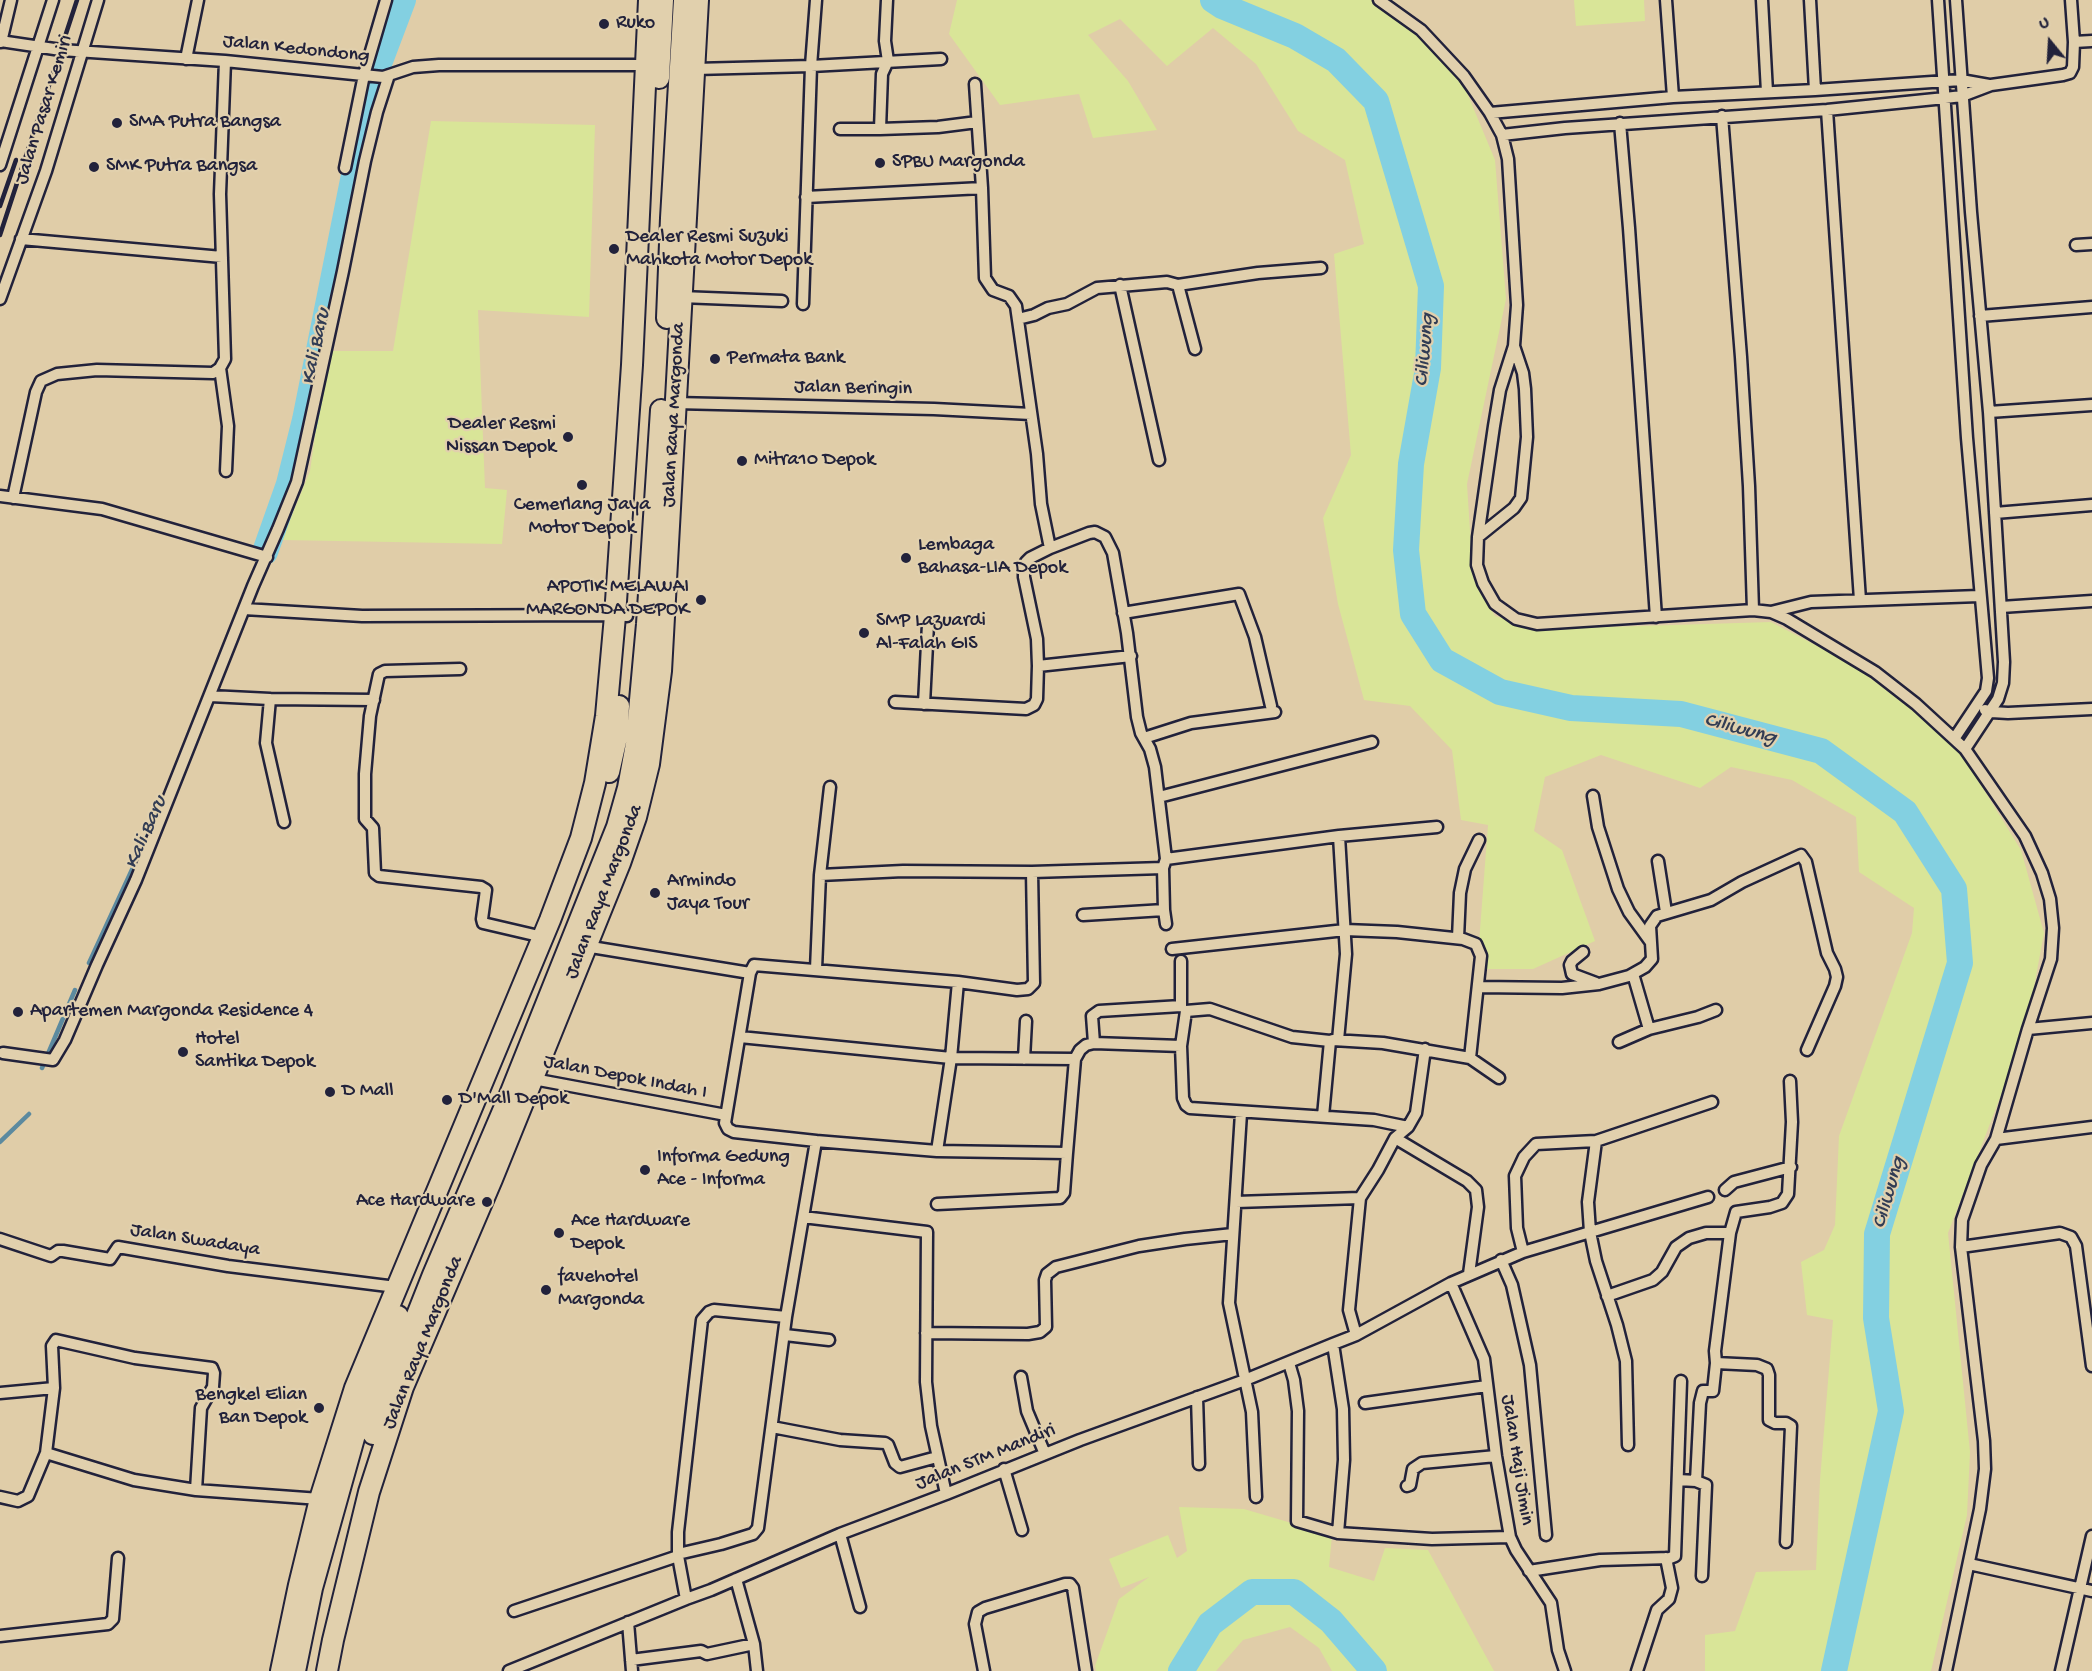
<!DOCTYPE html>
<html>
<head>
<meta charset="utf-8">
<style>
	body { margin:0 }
	#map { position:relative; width:2092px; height:1671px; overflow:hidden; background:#e0cda8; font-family:"Gochi Hand",sans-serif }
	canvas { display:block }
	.north { position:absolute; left:2020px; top:12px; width:60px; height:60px; -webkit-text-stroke:4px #e1d0ad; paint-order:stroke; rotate:342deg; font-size:16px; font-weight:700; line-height:24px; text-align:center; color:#22223b }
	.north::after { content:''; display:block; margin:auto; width:21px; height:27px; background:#22223b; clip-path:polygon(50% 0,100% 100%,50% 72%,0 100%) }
</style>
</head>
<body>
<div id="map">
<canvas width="2092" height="1671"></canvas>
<div class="north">U</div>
</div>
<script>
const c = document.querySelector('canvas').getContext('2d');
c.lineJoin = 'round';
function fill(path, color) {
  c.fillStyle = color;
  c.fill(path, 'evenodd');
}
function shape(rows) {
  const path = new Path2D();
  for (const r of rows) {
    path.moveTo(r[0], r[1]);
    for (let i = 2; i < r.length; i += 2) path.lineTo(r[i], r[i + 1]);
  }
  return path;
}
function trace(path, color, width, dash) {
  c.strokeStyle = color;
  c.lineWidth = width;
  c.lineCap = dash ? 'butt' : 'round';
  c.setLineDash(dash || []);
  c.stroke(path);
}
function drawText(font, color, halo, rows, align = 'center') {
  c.font = font + ' "Gochi Hand",sans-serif';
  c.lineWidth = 4.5;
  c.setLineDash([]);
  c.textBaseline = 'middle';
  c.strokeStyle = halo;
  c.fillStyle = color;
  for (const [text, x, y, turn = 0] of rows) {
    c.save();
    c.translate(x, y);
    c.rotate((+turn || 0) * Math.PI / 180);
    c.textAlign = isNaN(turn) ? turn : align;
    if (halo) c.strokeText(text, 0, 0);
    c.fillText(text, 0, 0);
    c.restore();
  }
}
const green = shape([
	[957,0,1371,0,1410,21,1460,76,1495,160,1506,299,1467,484,1473,578,1495,616,1543,629,1771,622,1852,664,1955,743,2021,850,2044,933,2034,987,2011,1069,1948,1233,1970,1452,1967,1515,1931,1671,1705,1671,1705,1635,1735,1631,1756,1572,1816,1570,1820,1480,1833,1320,1807,1315,1801,1262,1824,1250,1835,1225,1839,1136,1912,933,1914,908,1859,872,1856,817,1792,780,1731,767,1700,788,1601,755,1545,777,1534,831,1562,850,1595,941,1533,969,1477,969,1488,825,1461,820,1452,750,1410,706,1364,700,1338,604,1323,518,1351,455,1334,254,1364,244,1345,160,1298,131,1256,64,1213,28,1167,66,1120,19,1088,35,1128,81,1157,130,1093,138,1079,94,1000,105,949,34],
	[1574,0,1644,0,1645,21,1576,26],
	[431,121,595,125,589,317,478,310,485,488,507,490,502,544,282,540,310,471,327,351,393,351],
	[1179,1507,1244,1509,1332,1535,1329,1567,1374,1581,1385,1548,1428,1550,1494,1671,1332,1671,1319,1648,1290,1627,1243,1640,1216,1671,1096,1671,1095,1666,1119,1599,1149,1577,1121,1588,1109,1559,1168,1535,1177,1558,1187,1551]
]);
const stream = shape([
	[89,963,153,824],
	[42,1068,75,990],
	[0,1142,29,1114]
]);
const river = shape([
	[1213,0,1222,6,1295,36,1336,60,1376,101,1431,286,1428,368,1411,464,1406,550,1413,614,1442,660,1500,692,1571,708,1681,714,1821,751,1905,812,1954,889,1960,963,1877,1234,1876,1318,1891,1411,1834,1671],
	[265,552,289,484,305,420,370,95,377,69,403,0],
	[1181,1671,1210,1624,1252,1592,1294,1592,1331,1621,1374,1671]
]);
const street = shape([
	[887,0,885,41,888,61,882,74,880,129,938,127,977,122],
	[1379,0,1421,30,1464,76,1490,113,1502,135,1508,159,1517,305,1514,346,1500,390,1494,426,1478,537,1477,565,1483,583,1495,604,1516,619,1537,624,1753,610,1771,612,1787,619,1875,672,1916,704,1965,749,2025,836,2042,873,2050,899,2053,928,2051,959,2028,1029,1996,1139,1981,1165,1962,1220,1961,1247,1984,1441,1985,1469,1980,1509,1946,1671],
	[1666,0,1673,97],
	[1762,0,1767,92],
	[1810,0,1815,90],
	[1938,0,1967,438,1988,678,1986,691,1954,739],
	[1956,0,1971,212,1989,412,2004,662,2003,683,1998,699,1965,749],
	[0,41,61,50,225,61,383,77,413,67,439,65,650,65],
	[1,42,11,0],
	[2074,42,2092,41],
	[186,59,198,0],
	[695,69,811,66,941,59],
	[975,84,982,188,985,278,993,290,1009,296,1016,306,1037,454,1041,504,1050,548],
	[1827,110,1860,600],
	[1490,113,1673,97,1815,90,1961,80,1989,85],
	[1722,116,1741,357,1749,486,1753,610],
	[1620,123,1629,228,1656,617],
	[840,129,880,129],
	[1502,135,1565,128,1827,110,1945,98,1962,96,1991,85,2063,75,2070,73,2073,67,2074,42,2071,0],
	[0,165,53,0],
	[345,168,364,75,386,0],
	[806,197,982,188],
	[21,239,222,257],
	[2076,245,2092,244],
	[1120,285,1159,460],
	[1178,285,1195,349],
	[681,297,782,301],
	[0,299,46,171,98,0],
	[803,304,811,66,816,0],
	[1980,316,2092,307],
	[1018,319,1034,315,1048,308,1067,304,1097,288,1167,282,1178,285,1258,273,1321,268],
	[220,368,228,426,226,471],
	[675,403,934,409,1031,414],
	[1989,412,2092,405],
	[0,496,102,509,267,557],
	[13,498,36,392,41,381,57,374,97,370,213,373,220,368,225,359,220,194,225,61],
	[1995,513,2092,505],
	[1478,537,1514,508,1521,498,1527,437,1525,389,1523,373,1514,346],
	[2001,607,2092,601],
	[244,609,362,616,606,615,627,616],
	[1771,612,1811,602,1979,596],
	[1123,613,1239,594,1255,637,1271,706],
	[1038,666,1131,656],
	[460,669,385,671,379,674,370,716,365,774,365,819,373,828,375,873,379,876,481,887,486,890,482,919,483,923,543,937],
	[210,696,270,699,374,700],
	[270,699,266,743,284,822],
	[895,702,1026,709,1034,705,1037,699,1038,666,1037,639,1024,577,1024,569,1026,562,1030,558,1050,548,1089,533,1095,532,1105,537,1113,553,1127,633,1137,717,1141,733,1150,749,1155,767,1166,859,1163,868,1164,910,1166,924],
	[924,704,928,624],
	[1985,710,1991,712,2008,713,2092,709],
	[1144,738,1191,723,1275,712],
	[1593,796,1598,827,1618,889,1629,912,1650,941],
	[1159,797,1372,742],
	[1166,859,1339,836,1437,827],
	[1658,861,1666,912],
	[1163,868,1032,872,1034,983,1028,989,1017,990,958,982,754,965,750,973,725,1123,728,1129,734,1132,816,1141,937,1151,1067,1153,1075,1059,1080,1050,1086,1045,1094,1043,1181,1046],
	[820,875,903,871,1032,872],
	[1083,915,1164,910],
	[1458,938,1460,893,1465,869,1479,840],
	[585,946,750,973],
	[1172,949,1345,930,1397,932,1463,939,1476,944,1481,956,1470,1058],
	[1583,952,1572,961,1570,965,1572,974,1596,983],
	[816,969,820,875,830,787],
	[1633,974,1649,1029],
	[1478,987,1562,988,1599,984,1629,976,1645,967,1652,959,1650,926,1657,916,1711,900,1742,882,1801,855,1806,862,1827,953,1835,969,1837,977,1835,986,1807,1050],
	[2028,1029,2092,1023],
	[740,1037,951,1058,1075,1059],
	[1338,1040,1346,954,1339,836],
	[1619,1042,1649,1029,1698,1017,1716,1010],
	[1094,1043,1092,1016,1099,1011,1181,1006,1181,961],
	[3,1053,53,1060,65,1040,97,965,136,880,253,586,278,529,297,482,343,271,365,161,377,112,389,75],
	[1024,1059,1026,1021],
	[528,1078,726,1115],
	[1241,1113,1229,1303,1252,1412,1256,1497],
	[1323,1116,1330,1041],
	[1408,1127,1374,1120,1190,1108,1186,1105,1183,1098,1181,1046,1186,1011,1210,1009,1292,1037,1330,1041,1333,1040,1383,1043,1470,1058,1499,1078],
	[1395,1138,1467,1181,1476,1190,1478,1207,1469,1274],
	[1996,1139,2092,1127],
	[1596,1141,1588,1202,1590,1232,1596,1261,1617,1325,1626,1361,1628,1445],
	[937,1151,951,1058,958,982],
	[1725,1190,1734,1182,1791,1167],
	[1236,1202,1360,1198],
	[937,1204,1060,1198,1064,1193,1067,1153],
	[803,1217,927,1232,926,1382,931,1426,946,1494],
	[0,1239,51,1256,58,1251,63,1251,110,1259,118,1247,228,1266,396,1287],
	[1961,1247,2060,1233,2071,1237,2076,1246,2092,1366],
	[1523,1252,1517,1228,1515,1176,1524,1157,1536,1144,1596,1141,1712,1102],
	[1501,1260,1512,1285,1530,1365,1546,1535],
	[1451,1283,1484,1359,1496,1456,1510,1537,1516,1550,1551,1603,1558,1650,1565,1671],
	[1607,1296,1653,1280,1662,1272,1676,1247,1689,1238,1706,1233,1730,1233],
	[926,1333,1028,1334,1040,1332,1046,1327,1045,1280,1047,1274,1056,1267,1139,1246,1185,1239,1233,1234],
	[785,1335,829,1340],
	[1356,1335,1349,1310,1360,1198,1378,1170,1395,1138,1408,1127,1416,1113,1425,1049],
	[1333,1344,1343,1409,1344,1460,1338,1533],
	[1289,1363,1294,1380,1298,1411,1297,1521,1338,1533,1432,1539,1510,1537],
	[1021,1377,1027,1411,1045,1454],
	[0,1393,54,1388],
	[1197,1397,1199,1464],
	[1365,1403,1487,1386],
	[772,1427,840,1440,885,1443,888,1445,895,1463,900,1467,937,1457],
	[46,1453,54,1388,52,1346,56,1340,135,1358,212,1368,214,1373,213,1387,201,1408,196,1490],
	[1004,1469,1022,1530],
	[1678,1480,1696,1481,1706,1485,1702,1576],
	[1696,1481,1700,1403,1703,1391,1713,1391,1716,1363],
	[1407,1486,1410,1485,1413,1469,1422,1463,1496,1456],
	[0,1497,18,1501,28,1496,46,1453,134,1480,196,1490,320,1499],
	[840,1534,860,1607],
	[1786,1542,1791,1426,1786,1423,1775,1423,1769,1420,1769,1375,1767,1369,1757,1365,1716,1363,1715,1351,1730,1233,1736,1212,1770,1207,1782,1203,1788,1194,1792,1122,1790,1081],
	[678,1554,721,1544,753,1534,758,1528,786,1317,816,1141],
	[1969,1564,2092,1591],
	[1529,1571,1600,1560,1670,1558,1675,1556,1681,1381],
	[736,1579,754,1644,757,1671],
	[686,1599,678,1556,678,1532,702,1320,709,1312,714,1310,786,1317],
	[514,1611,678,1556],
	[628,1622,632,1671],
	[0,1636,108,1624,113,1619,118,1558],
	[631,1660,701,1651,707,1654,754,1644],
	[509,1671,686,1599,711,1590,840,1534,946,1494,1080,1440,1245,1380,1333,1344,1356,1335,1451,1283,1523,1252,1708,1197],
	[984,1671,975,1624,978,1612,985,1608,1065,1584,1070,1584,1073,1588,1086,1671],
	[1637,1671,1657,1610,1669,1599,1672,1588,1666,1558],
	[2061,1671,2092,1536]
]);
const highway = shape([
	[659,78,663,0],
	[667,318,671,218,684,0],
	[609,772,617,737,619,706],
	[373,1434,385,1396,433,1275,509,1097,617,827,628,788,636,744,647,624,661,410],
	[281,1671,299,1585,320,1499,355,1388,550,920,581,838,595,783,606,716,615,616,632,365,649,0],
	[295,1671,312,1588,361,1413,398,1316],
	[327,1671,333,1640,369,1492,403,1387,492,1179,620,863,636,817,649,764,661,671,698,0]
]);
const rail = shape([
	[0,206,16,160],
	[0,235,77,0]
]);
const markers = [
	[604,24,6,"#22223b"],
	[117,123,6,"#22223b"],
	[880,163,6,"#22223b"],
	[94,167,6,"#22223b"],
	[614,249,6,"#22223b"],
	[715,359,6,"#22223b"],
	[568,437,6,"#22223b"],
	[742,461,6,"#22223b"],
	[582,485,6,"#22223b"],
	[906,558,6,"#22223b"],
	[701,600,6,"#22223b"],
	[864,633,6,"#22223b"],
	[655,893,6,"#22223b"],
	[18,1012,6,"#22223b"],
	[183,1052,6,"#22223b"],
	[330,1092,6,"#22223b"],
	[447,1100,6,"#22223b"],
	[645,1170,6,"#22223b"],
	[487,1202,6,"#22223b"],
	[559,1233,6,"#22223b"],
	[546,1290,6,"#22223b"],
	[319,1408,6,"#22223b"]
];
const poiNames = [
	["Ruko",616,24],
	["SMA Putra Bangsa",129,123],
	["SPBU Margonda",892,163],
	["SMK Putra Bangsa",106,167],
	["Dealer Resmi Suzuki",626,238],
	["Mahkota Motor Depok",626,261],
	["Permata Bank",727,359],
	["Dealer Resmi",556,425,"right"],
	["Nissan Depok",556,448,"right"],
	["Mitra10 Depok",754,461],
	["Cemerlang Jaya",582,506,"center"],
	["Motor Depok",582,529,"center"],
	["Lembaga",918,546],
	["Bahasa-LIA Depok",918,569],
	["APOTIK MELAWAI",689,588,"right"],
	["MARGONDA DEPOK",689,611,"right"],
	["SMP Lazuardi",876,622],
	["Al-Falah GIS",876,645],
	["Armindo",667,882],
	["Jaya Tour",667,905],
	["Apartemen Margonda Residence 4",30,1012],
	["Hotel",195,1040],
	["Santika Depok",195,1063],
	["D Mall",342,1092],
	["D'Mall Depok",459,1100],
	["Informa Gedung",657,1158],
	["Ace - Informa",657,1181],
	["Ace Hardware",475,1202,"right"],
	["Ace Hardware",571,1222],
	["Depok",571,1245],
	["favehotel",558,1278],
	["Margonda",558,1301],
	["Bengkel Elian",307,1396,"right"],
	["Ban Depok",307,1419,"right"]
];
const streetNames = [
	["Jalan Kedondong",296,50,6],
	["Jalan Pasar Kemiri",45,110,-73],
	["Jalan Beringin",853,389,1],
	["Jalan Raya Margonda",675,415,-87],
	["Jalan Raya Margonda",605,892,-69],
	["Jalan Depok Indah I",625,1078,11],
	["Jalan Swadaya",195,1241,9],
	["Jalan Raya Margonda",424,1343,-68],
	["Jalan STM Mandiri",986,1458,-22],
	["Jalan Haji Jimin",1516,1460,81]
];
const waterNames = [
	["Kali Baru",317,347,-78],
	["Ciliwung",1426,350,-85],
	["Ciliwung",1740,730,15],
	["Kali Baru",147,833,-66],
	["Ciliwung",1890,1193,-74]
];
fill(green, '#d9e598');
trace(stream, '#5c8a9f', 4.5);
trace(river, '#83d0e1', 26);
trace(street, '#22223b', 15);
trace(highway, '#22223b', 24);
trace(street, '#e1d0ad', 10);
trace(highway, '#e1d0ad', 20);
trace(rail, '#22223b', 4.5);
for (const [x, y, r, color] of markers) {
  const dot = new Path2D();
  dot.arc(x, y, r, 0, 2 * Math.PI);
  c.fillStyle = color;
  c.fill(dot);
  trace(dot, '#e1d0ad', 2);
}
drawText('20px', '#22223b', '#e1d0ad', poiNames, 'left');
drawText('20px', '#22223b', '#e1d0ad', streetNames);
drawText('italic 21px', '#313c54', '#e1d0ad', waterNames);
</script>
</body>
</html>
